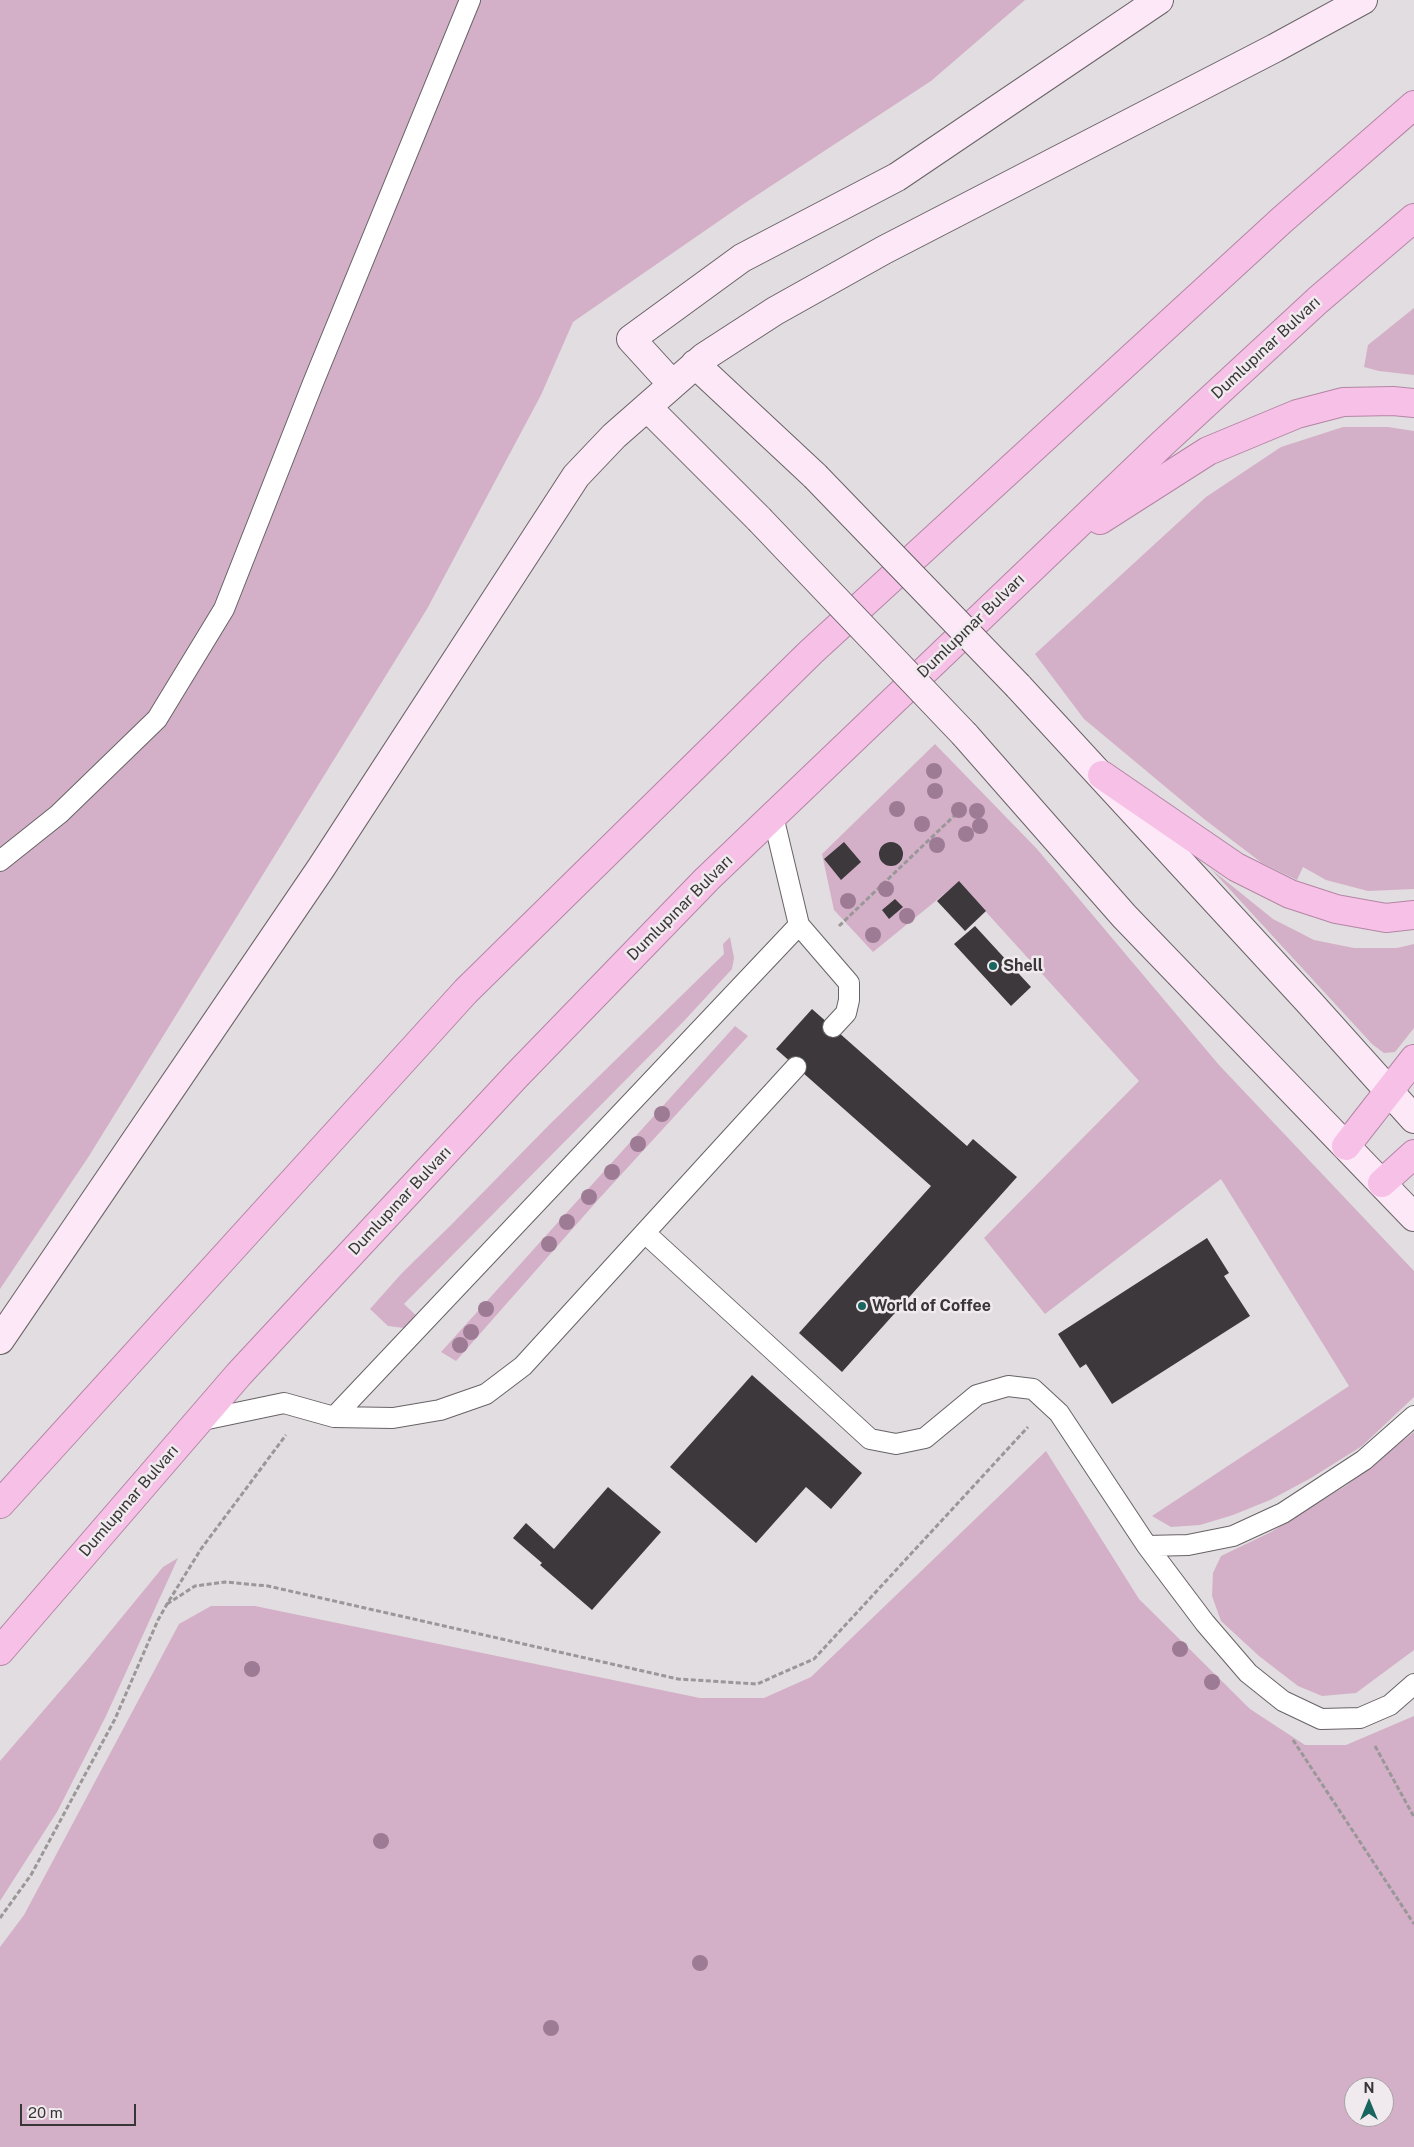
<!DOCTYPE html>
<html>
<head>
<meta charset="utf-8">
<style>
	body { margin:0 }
	#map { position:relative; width:1414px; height:2147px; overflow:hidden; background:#e2dde0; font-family:"Public Sans",sans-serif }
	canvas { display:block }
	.north { position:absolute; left:1344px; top:2077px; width:50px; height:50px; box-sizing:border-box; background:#f0eaee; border:1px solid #a6a2a5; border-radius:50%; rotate:0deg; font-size:14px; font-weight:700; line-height:20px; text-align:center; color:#383637 }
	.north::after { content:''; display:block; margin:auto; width:18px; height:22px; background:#196560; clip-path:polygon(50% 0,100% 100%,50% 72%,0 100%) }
	.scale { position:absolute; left:20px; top:2104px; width:116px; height:22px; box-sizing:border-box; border:2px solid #383637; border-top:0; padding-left:6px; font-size:15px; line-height:18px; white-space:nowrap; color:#383637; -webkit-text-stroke:4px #f0eaee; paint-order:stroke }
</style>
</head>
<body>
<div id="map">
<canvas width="1414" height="2147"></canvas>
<div class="north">N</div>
<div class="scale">20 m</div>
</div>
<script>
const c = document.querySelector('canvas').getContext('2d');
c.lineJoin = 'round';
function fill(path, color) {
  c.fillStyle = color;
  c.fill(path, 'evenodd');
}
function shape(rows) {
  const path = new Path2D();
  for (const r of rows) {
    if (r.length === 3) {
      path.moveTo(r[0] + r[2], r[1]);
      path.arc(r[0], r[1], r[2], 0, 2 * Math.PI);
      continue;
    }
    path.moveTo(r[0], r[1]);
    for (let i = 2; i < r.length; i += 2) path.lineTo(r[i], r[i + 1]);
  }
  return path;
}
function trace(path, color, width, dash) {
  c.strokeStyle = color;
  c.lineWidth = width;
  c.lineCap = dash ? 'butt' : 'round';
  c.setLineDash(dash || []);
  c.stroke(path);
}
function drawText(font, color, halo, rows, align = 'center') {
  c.font = font + ' "Public Sans",sans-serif';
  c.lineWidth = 5;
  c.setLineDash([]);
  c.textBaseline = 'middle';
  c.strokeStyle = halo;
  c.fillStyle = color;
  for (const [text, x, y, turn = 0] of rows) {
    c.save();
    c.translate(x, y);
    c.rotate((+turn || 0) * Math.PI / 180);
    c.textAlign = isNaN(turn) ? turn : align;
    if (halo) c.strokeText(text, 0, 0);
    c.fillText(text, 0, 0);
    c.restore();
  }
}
const green = shape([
	[0,0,1025,0,931,81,745,203,573,322,541,395,427,609,89,1156,0,1289],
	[1414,308,1414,375,1379,371,1364,367,1368,345],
	[1343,427,1388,427,1414,431,1414,889,1368,891,1326,880,1303,867,1297,880,1262,863,1204,819,1084,719,1035,654,1206,497,1281,447],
	[935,744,1037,849,1219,1065,1414,1271,1414,1397,1362,1446,1311,1478,1270,1500,1233,1515,1200,1525,1171,1527,1152,1516,1349,1386,1221,1179,1045,1314,984,1238,1139,1081,959,882,873,952,834,910,822,854],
	[1211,869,1273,919,1314,940,1354,948,1397,948,1414,944,1414,1028,1395,1052,1384,1053,1372,1044],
	[730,937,734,958,732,969,683,1022,404,1304,421,1320,415,1325,404,1328,388,1326,370,1309,402,1273,452,1224,549,1125,724,954,723,944],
	[735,1026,748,1036,597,1201,456,1361,441,1352],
	[1414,1432,1414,1650,1356,1693,1322,1696,1298,1686,1259,1656,1221,1621,1212,1596,1213,1573,1221,1556,1271,1532,1347,1485],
	[1046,1451,1139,1599,1250,1709,1305,1745,1346,1745,1414,1716,1414,2147,0,2147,0,1947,24,1915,179,1624,211,1606,255,1606,700,1698,764,1698,811,1677],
	[1354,2087,1384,2087,1384,2117,1354,2117],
	[178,1558,106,1716,57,1812,0,1901,0,1761,86,1661,163,1567]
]);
const building = shape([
	[891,854,12],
	[844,842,861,862,841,880,824,859],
	[959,881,986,911,965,931,937,901],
	[895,899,903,907,889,919,882,910],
	[975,926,1031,987,1011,1006,954,944],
	[812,1009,967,1146,973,1139,1017,1177,842,1372,799,1333,931,1186,776,1049],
	[1207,1238,1229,1273,1224,1276,1250,1316,1112,1404,1086,1364,1080,1368,1058,1334],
	[752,1375,862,1473,831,1509,806,1487,756,1543,670,1467],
	[608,1487,661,1532,592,1610,540,1565,542,1563,513,1538,526,1523,554,1549]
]);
const path = shape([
	[839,926,955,815],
	[167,1604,195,1586,225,1582,268,1586,678,1679,757,1684,814,1659,1028,1427],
	[1293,1740,1414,1924],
	[1375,1746,1414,1817],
	[0,1918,31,1875,115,1719,158,1620,167,1604,201,1549,286,1435]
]);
const service = shape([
	[773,816,799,925,849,983,849,1000,846,1013,833,1027],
	[0,861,59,814,157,719,224,609,313,383,470,0],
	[645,1233,870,1439,896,1444,925,1438,977,1395,1008,1386,1033,1389,1059,1413,1147,1546,1205,1623,1248,1673,1283,1701,1321,1719,1360,1718,1390,1705,1414,1684],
	[334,1417,799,925],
	[198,1421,284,1403,334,1417,393,1418,440,1410,486,1394,523,1366,796,1067],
	[1147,1546,1188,1545,1233,1536,1283,1513,1364,1460,1414,1416]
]);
const secondary = shape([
	[695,364,815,476],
	[672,384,631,339,742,258,897,177,1159,0],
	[647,407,759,519],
	[1018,686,1309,1002,1414,1119],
	[965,735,1124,916,1414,1217],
	[0,1340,321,868,576,476,614,436,704,357,775,311,884,250,1275,48,1363,0]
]);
const trunk = shape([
	[1100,520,1208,451,1297,414,1343,402,1393,401,1414,403],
	[1102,775,1236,867,1290,894,1336,909,1386,918,1414,915],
	[1346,1146,1414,1059],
	[1382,1183,1414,1154],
	[0,1504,466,991,811,652,1283,219,1414,105],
	[0,1651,239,1374,516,1076,707,879,1161,445,1318,300,1414,218]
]);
const secondaryBridge = shape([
	[815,476,1018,686],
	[759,519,965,735]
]);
const trees = [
	[934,771],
	[935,791],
	[897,809],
	[959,810],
	[977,811],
	[922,824],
	[980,826],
	[966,834],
	[937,845],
	[886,889],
	[848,901],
	[907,916],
	[873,935],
	[662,1114],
	[638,1144],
	[612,1172],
	[589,1197],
	[567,1222],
	[549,1244],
	[486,1309],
	[471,1332],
	[460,1345],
	[1180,1649],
	[252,1669],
	[1212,1682],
	[381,1841],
	[700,1963],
	[551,2028]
];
const markers = [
	[993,966,5,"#196560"],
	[862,1306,5,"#196560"]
];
const streetNames = [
	["Dumlupınar Bulvarı",1266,348,-43],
	["Dumlupınar Bulvarı",971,626,-44],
	["Dumlupınar Bulvarı",680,908,-45],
	["Dumlupınar Bulvarı",400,1201,-47],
	["Dumlupınar Bulvarı",129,1501,-49]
];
const poiNames = [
	["Shell",1003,966],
	["World of Coffee",872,1306]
];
fill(green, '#d3b0c7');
fill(building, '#3c383b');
trace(service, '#686366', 22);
trace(secondary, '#686366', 30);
trace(trunk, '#b386a5', 30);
trace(path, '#9a9799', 3, [5, 2.5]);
trace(service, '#fff', 20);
trace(secondary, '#fce8f6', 28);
trace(trunk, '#f7c0e6', 28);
trace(secondaryBridge, '#686366', 30, []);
trace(secondaryBridge, '#fce8f6', 28);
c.fillStyle = '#9e7b95';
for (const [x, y] of trees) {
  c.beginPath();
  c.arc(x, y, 8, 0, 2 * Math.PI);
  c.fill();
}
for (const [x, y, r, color] of markers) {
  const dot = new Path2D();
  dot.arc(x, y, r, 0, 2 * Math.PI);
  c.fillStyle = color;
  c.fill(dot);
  trace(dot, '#f0eaee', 2);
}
drawText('16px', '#383637', '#f0eaee', streetNames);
drawText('bold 16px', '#383637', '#f0eaee', poiNames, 'left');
</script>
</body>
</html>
